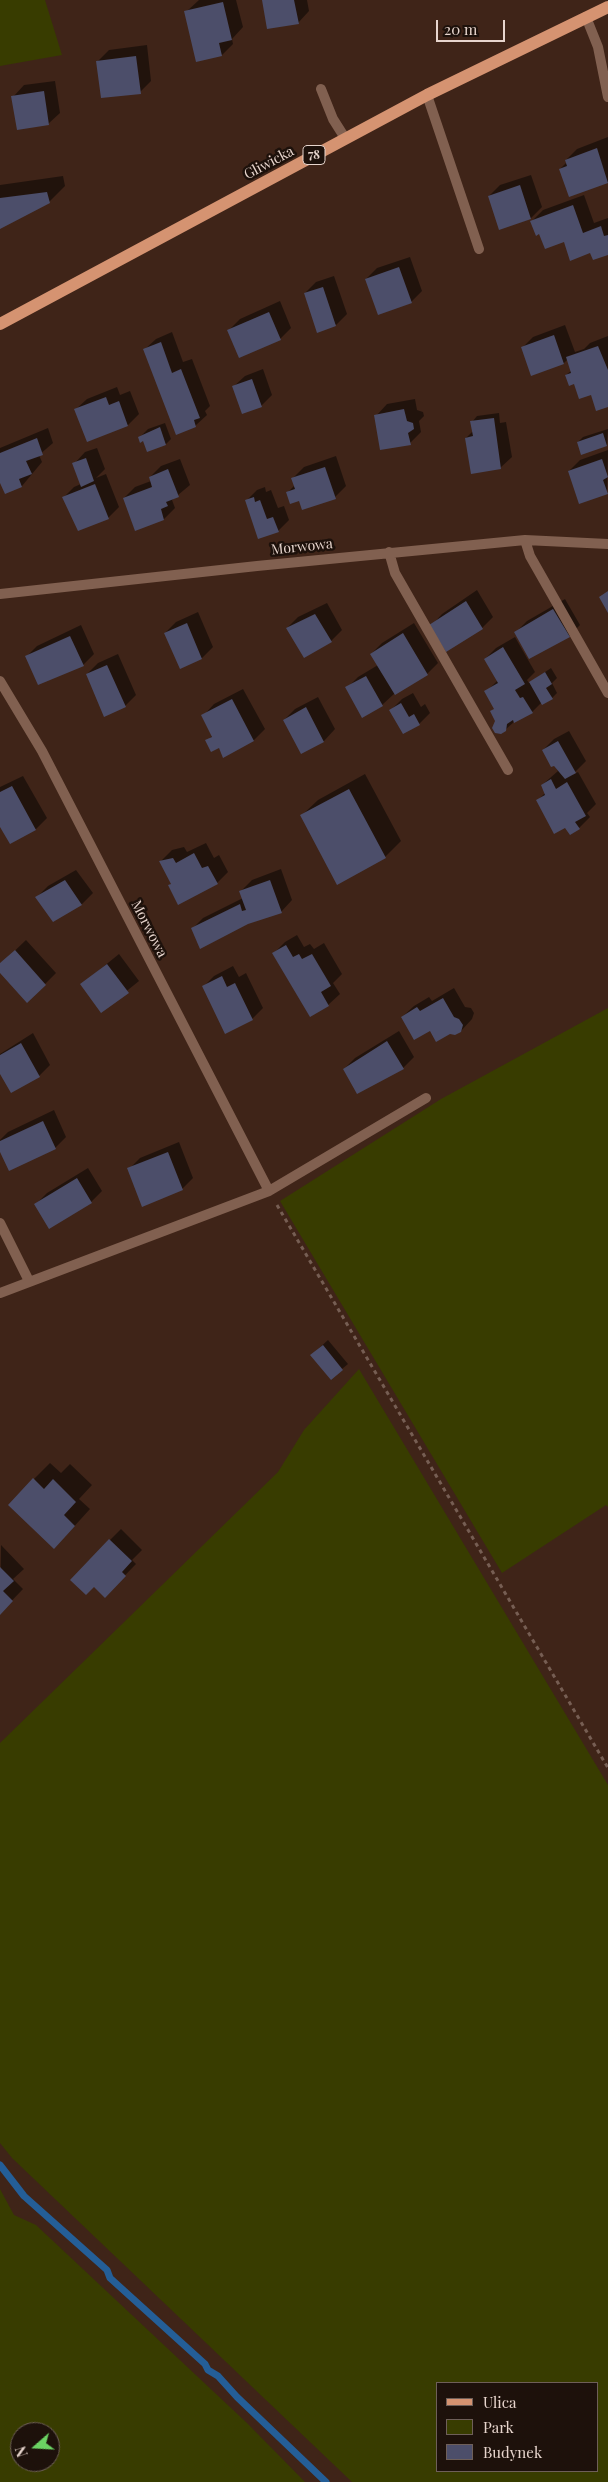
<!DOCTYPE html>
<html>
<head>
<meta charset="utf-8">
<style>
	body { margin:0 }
	#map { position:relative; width:608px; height:2482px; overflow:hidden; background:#3f2418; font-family:"Playfair Display",serif }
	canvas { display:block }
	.legend { position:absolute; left:436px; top:2382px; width:162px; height:90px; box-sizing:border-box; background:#1d110b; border:1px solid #6e5f59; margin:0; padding:6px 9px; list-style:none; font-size:15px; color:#e7d5cd }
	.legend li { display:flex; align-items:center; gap:10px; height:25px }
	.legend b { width:25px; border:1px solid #6e5f59 }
	.north { position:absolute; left:10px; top:2422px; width:50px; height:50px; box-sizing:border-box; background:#1d110b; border:1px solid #6e5f59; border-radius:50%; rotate:251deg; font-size:14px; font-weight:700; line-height:20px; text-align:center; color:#e7d5cd }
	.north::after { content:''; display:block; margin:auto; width:18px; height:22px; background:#6bd363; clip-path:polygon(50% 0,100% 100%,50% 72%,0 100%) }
	.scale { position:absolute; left:436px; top:20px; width:69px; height:22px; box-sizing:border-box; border:2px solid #e7d5cd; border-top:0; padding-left:6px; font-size:15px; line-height:18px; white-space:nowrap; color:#e7d5cd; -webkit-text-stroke:4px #1d110b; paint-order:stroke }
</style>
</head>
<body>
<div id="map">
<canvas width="608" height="2482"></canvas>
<ul class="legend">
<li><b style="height:6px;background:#d59371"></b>Ulica</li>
<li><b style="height:14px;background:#383c00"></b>Park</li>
<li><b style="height:14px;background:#4c4e6a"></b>Budynek</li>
</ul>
<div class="north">N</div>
<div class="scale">20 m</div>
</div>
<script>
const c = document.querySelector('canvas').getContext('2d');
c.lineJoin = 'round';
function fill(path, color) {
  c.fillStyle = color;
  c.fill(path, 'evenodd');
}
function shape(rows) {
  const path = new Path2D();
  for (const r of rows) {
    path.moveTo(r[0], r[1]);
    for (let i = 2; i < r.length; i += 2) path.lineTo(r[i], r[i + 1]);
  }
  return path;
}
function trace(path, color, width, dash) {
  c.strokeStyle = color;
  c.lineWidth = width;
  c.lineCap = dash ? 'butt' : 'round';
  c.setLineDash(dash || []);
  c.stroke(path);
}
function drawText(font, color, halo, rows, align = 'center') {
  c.font = font + ' "Playfair Display",serif';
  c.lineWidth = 5;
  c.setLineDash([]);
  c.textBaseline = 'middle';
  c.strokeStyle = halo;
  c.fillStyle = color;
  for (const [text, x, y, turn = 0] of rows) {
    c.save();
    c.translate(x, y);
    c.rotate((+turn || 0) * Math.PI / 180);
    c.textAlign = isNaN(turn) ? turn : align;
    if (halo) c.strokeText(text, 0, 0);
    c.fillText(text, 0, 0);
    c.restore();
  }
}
const green = shape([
	[0,0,45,0,62,55,0,66],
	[608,1008,608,1507,606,1505,502,1573,280,1201,441,1099],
	[359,1369,608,1785,608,2482,352,2482,12,2158,0,2143,0,1743,278,1472,304,1430],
	[437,2383,597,2383,597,2471,437,2471],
	[0,2189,14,2215,36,2225,247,2423,305,2482,0,2482],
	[20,2432,50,2432,50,2462,20,2462]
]);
const shadow = shape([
	[236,0,243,27,232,39,233,44,222,55,186,12,199,0],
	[263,0,307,0,309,11,298,23],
	[147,45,151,81,140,92,98,61,109,50],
	[55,81,60,113,48,124,13,97,24,85],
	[608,137,608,182,570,196,560,169,567,162,566,160,577,149],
	[531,175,542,207,531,218,500,228,489,196,500,185],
	[63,176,65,186,49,202,0,228,0,185],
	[584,195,594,223,608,218,608,254,591,251,540,233,532,221,543,210],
	[410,257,422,291,411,302,366,279,377,268],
	[334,276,347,314,336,325,305,293,316,282],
	[280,301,291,328,280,339,229,330,240,319],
	[565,325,575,352,584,349,590,343,608,336,608,405,566,375,572,370,568,359,564,363,532,375,522,348,533,337],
	[172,332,183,362,192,359,210,406,205,411,207,415,195,426,144,350,156,339],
	[263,369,272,395,261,406,233,387,245,376],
	[117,387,120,395,130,391,139,414,128,425,88,441,75,410,87,399],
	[415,399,417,410,423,412,424,416,419,421,421,432,410,443,376,416,387,404],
	[499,413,500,423,506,422,512,457,500,468,466,438,473,431,472,422,477,416],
	[165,423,171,439,166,444,139,438,148,429],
	[48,428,53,443,39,455,42,462,22,486,5,493,0,480,0,448],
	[608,429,607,445,578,442,583,437],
	[97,448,105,469,96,478,106,474,119,507,108,518,63,498,74,487,81,484,74,464,85,452],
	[608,450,607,493,569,471,580,460],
	[336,456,346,486,335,497,300,499,288,492,295,485,293,478,304,467],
	[180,459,190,485,172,500,175,508,164,519,135,530,124,498,135,487,151,481,150,477,161,466],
	[265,487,266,492,271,490,278,508,284,506,289,520,278,531,246,501,257,490],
	[477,590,493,617,482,628,431,626,442,614],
	[565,599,580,625,569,636,516,632,527,621],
	[327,603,342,630,331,641,304,657,287,628,298,617],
	[198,612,213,647,202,658,180,667,165,633,176,622],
	[414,623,438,663,427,674,395,693,382,705,347,688,358,677,378,665,371,654,382,643],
	[81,625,94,654,83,665,26,657,37,646],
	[515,637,535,672,527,680,529,683,551,668,557,678,552,683,557,693,552,698,542,702,532,712,515,721,505,730,497,721,495,708,486,692,498,680,485,659,496,648],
	[118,654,136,695,125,706,87,674,98,663],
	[243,689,265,729,254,740,224,756,219,747,207,741,213,735,203,716,214,704],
	[413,693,421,707,425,704,430,713,419,724,391,710,402,699],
	[318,697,335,729,324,741,301,752,284,720,295,709],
	[569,731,586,761,572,775,578,772,596,804,587,813,590,817,579,828,565,826,537,801,546,792,542,785,558,771,543,750,554,739],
	[365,774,401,841,385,857,301,816,318,800],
	[23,776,47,818,36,829,0,825,0,787],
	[206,843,214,858,219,855,228,872,217,883,169,886,172,883,161,861,172,850,184,847,187,852],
	[281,869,292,900,281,912,192,929,203,918,243,898,241,891,252,880],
	[76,870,93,893,82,904,53,921,37,897,48,886],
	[297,935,304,947,310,944,314,949,324,943,342,974,333,983,340,994,328,1005,310,1016,274,953,285,942],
	[26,940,56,973,45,984,0,971,0,965],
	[119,954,139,981,102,1011,82,984],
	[233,966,239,977,246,973,263,1008,252,1019,203,987,214,976],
	[454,988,465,1007,471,1008,474,1013,472,1019,461,1031,430,1029,402,1017,414,1006,429,997,432,1001],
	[399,1031,414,1057,403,1068,344,1069,355,1058],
	[33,1033,50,1065,39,1076,0,1071,0,1054],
	[54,1110,66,1137,55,1148,0,1149,0,1140,8,1132],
	[179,1142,193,1178,182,1189,129,1169,140,1158],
	[88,1168,102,1191,91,1202,36,1204,47,1193],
	[328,1340,348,1364,331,1378,317,1350],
	[50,1463,61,1473,70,1464,92,1485,79,1499,90,1509,70,1531,34,1479],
	[121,1529,142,1550,132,1560,136,1564,105,1596,110,1540],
	[1,1545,24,1569,13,1579,23,1589,0,1613]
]);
const stream = shape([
	[0,2165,24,2196,107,2270,110,2278,205,2364,208,2370,218,2376,237,2397,326,2482]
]);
const building = shape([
	[262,0,294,0,299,24,267,29],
	[223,2,232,40,219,43,222,56,196,62,184,11],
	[136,56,141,94,101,98,96,61],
	[44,91,49,125,17,130,11,96],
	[597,148,608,183,569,197,559,169,567,166,565,160],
	[520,185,531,219,499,230,488,196],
	[47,192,50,203,0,229,0,198],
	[573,205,583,233,601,226,604,236,608,235,608,255,593,260,590,253,570,261,564,242,545,249,539,234,536,236,530,221],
	[399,267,412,303,378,315,365,279],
	[323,287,336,326,317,333,304,293],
	[269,312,281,340,239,358,227,330],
	[554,335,564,364,531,376,521,347],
	[161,342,172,373,181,369,200,418,194,420,196,427,176,435,143,349],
	[598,346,608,370,608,407,596,411,591,395,579,399,574,384,569,386,565,375,571,373,566,357],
	[252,379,262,407,242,414,232,386],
	[106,397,109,405,119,401,128,426,87,442,74,409],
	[404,409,407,421,413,423,414,429,408,433,411,445,380,450,374,415],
	[494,418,501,469,471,474,465,438,473,436,470,421],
	[160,427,166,445,147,452,143,441,140,443,138,437],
	[603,433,607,446,581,455,577,442],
	[37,438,43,455,26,461,32,474,19,479,22,487,5,494,0,483,0,453],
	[86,458,94,481,81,487,72,463],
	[602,459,608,477,603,480,608,494,579,504,568,471],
	[325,467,336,499,302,510,299,501,290,504,286,492,295,489,291,478],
	[168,469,179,497,166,502,168,506,161,509,164,520,135,531,123,498,152,487,149,477],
	[95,484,109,519,78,531,62,497],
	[254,497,255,502,260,500,267,519,273,517,279,532,258,539,245,500],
	[608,591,608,613,599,597],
	[466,601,483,629,446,652,429,625],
	[553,609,570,637,529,659,514,632],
	[315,614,332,642,304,658,286,628],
	[187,623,202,659,180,669,164,633],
	[403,633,428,675,395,695,370,654],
	[70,636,84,666,38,685,25,656],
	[503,647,525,684,515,690,520,698,523,697,533,713,514,723,513,720,507,724,506,731,501,734,495,733,492,728,495,721,490,711,494,709,484,691,498,683,484,659],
	[107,665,126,707,104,717,86,674],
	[545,672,552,684,546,688,553,699,542,705,529,682],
	[366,676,383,706,362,718,345,687],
	[232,699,254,741,223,758,219,748,211,752,205,740,212,737,201,715],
	[401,703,409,717,414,714,420,725,403,734,389,710],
	[306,707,324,742,301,754,283,720],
	[558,741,576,773,565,779,554,766,551,767,542,750],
	[551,779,556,789,567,782,586,816,575,822,580,829,570,835,565,828,554,834,536,800,545,795,541,785],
	[12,786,36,830,10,844,0,827,0,792],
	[349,789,386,858,337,885,300,815],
	[194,853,202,868,208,866,218,884,178,905,168,885,171,884,159,861,173,858,176,863],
	[65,880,82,905,53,922,35,897],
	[270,880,282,913,248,924,200,949,191,928,240,904,242,911,246,910,239,891],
	[286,945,293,957,299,954,302,959,312,954,331,986,321,992,329,1006,310,1017,272,953],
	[15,950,46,985,27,1003,0,973,0,963],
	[107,964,129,993,101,1013,80,984],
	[222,976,227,987,235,983,253,1020,225,1034,202,986],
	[443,998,454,1017,459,1019,463,1025,461,1032,455,1035,450,1034,436,1042,430,1031,414,1040,401,1017,417,1007,420,1011],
	[387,1041,404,1069,357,1094,343,1069],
	[21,1043,40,1077,11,1093,0,1074,0,1055],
	[43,1121,56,1149,9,1171,0,1152,0,1141],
	[168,1152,183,1190,142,1207,127,1168],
	[77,1178,92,1203,49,1229,34,1204],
	[323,1345,343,1370,331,1380,310,1355],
	[33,1478,44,1489,53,1479,76,1502,64,1515,75,1526,54,1549,8,1505],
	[109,1539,132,1561,122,1572,126,1576,105,1598,94,1587,86,1595,70,1580],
	[0,1567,14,1581,3,1591,13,1601,0,1615]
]);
const path = shape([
	[277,1205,608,1768]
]);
const minor = shape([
	[586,17,598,47,608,97],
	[321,89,333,119,345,138],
	[427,95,479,249],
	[525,540,530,556,608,693],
	[389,552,395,573,508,770],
	[0,594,257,566,525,540,608,544],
	[0,681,42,751,269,1191],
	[0,1223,29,1281],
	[0,1293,269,1191,426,1098]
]);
const primary = shape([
	[0,324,427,95,608,7]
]);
const shields = [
	[314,155,22]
];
const shieldNames = [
	["78",314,155]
];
const streetNames = [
	["Gliwicka",269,163,-28],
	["Morwowa",302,547,-6],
	["Morwowa",149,929,63]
];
fill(green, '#383c00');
fill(shadow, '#0007');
trace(stream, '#245e97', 7);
fill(building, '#4c4e6a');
trace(path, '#765e53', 3, [4, 4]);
trace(minor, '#816050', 10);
trace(primary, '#d59371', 12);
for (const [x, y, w] of shields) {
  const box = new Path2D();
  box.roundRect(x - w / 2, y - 9.5, w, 19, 4);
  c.fillStyle = '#1d110b';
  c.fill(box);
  trace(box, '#e7d5cd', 1);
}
drawText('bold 12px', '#e7d5cd', null, shieldNames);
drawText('14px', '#e7d5cd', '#1d110b', streetNames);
</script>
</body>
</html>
